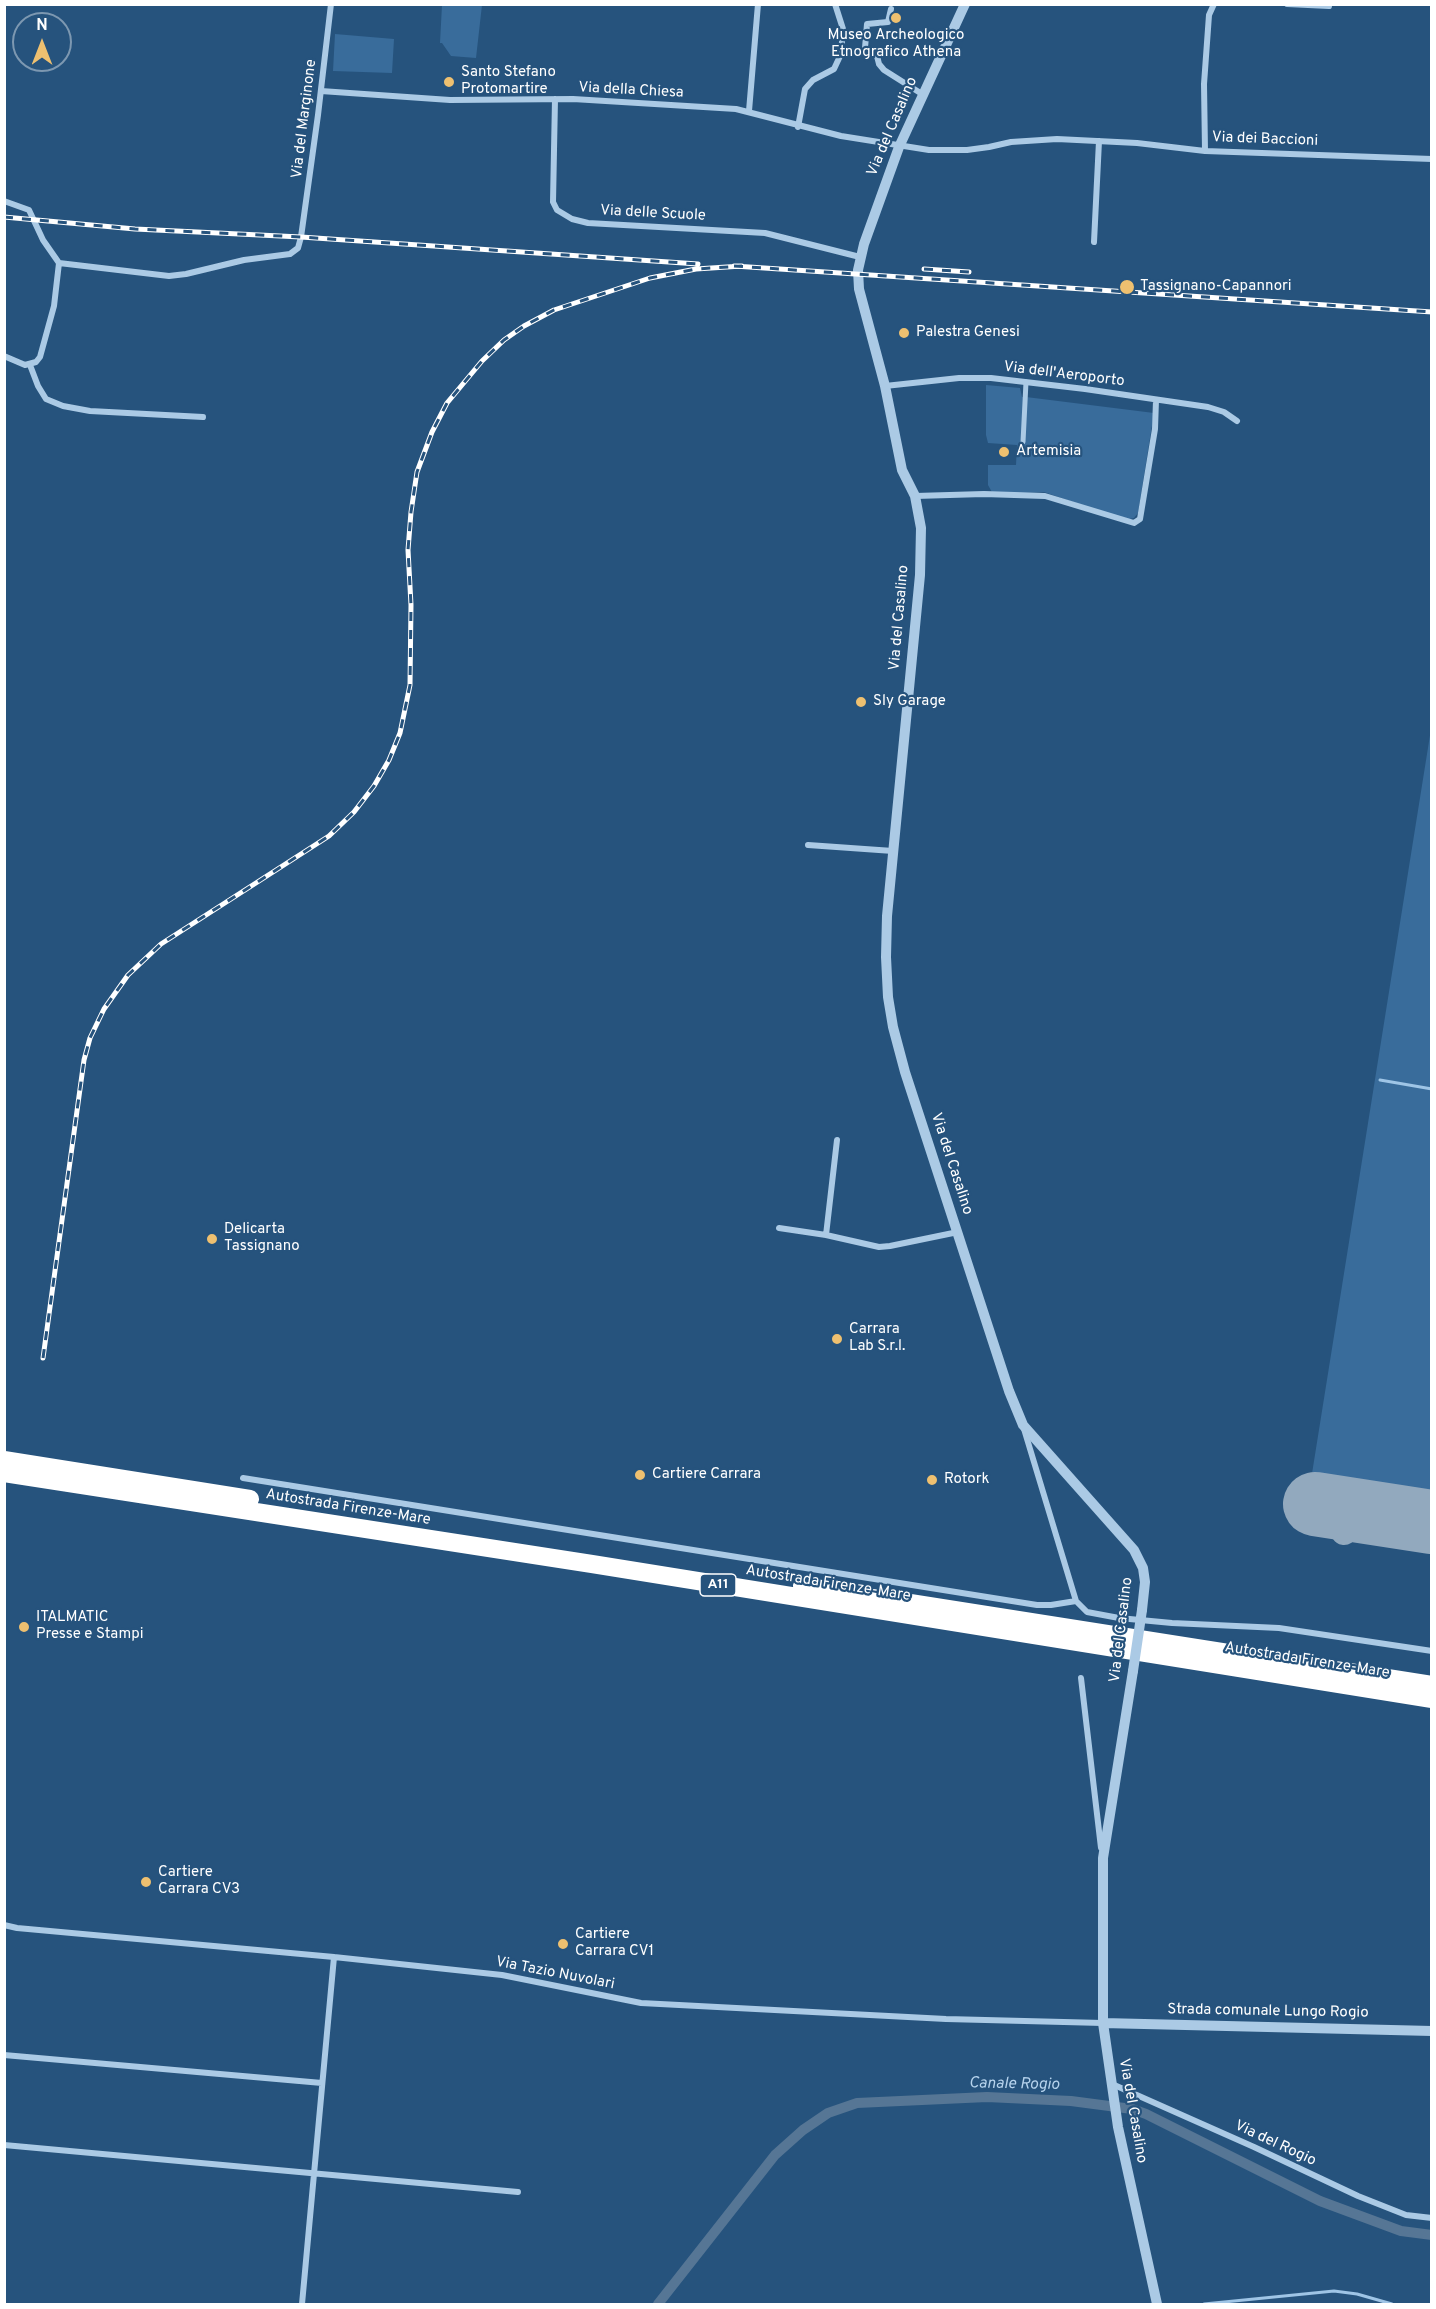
<!DOCTYPE html>
<html>
<head>
<meta charset="utf-8">
<style>
	body { margin:0 }
	#map { position:relative; width:1436px; height:2309px; overflow:hidden; background:#26537d; font-family:Overpass,sans-serif }
	canvas { display:block }
	.frame { position:absolute; inset:0; border:6px solid #fff; pointer-events:none }
	.north { position:absolute; left:12px; top:12px; width:60px; height:60px; box-sizing:border-box; background:#26537d; border:2px solid #7d98b1; border-radius:50%; rotate:0deg; font-size:16px; font-weight:700; line-height:24px; text-align:center; color:#fff }
	.north::after { content:''; display:block; margin:auto; width:21px; height:27px; background:#eec070; clip-path:polygon(50% 0,100% 100%,50% 72%,0 100%) }
</style>
</head>
<body>
<div id="map">
<canvas width="1436" height="2309"></canvas>
<div class="frame"></div>
<div class="north">N</div>
</div>
<script>
const c = document.querySelector('canvas').getContext('2d');
c.lineJoin = 'round';
function fill(path, color) {
  c.fillStyle = color;
  c.fill(path, 'evenodd');
}
function shape(rows) {
  const path = new Path2D();
  for (const r of rows) {
    path.moveTo(r[0], r[1]);
    for (let i = 2; i < r.length; i += 2) path.lineTo(r[i], r[i + 1]);
  }
  return path;
}
function trace(path, color, width, dash) {
  c.strokeStyle = color;
  c.lineWidth = width;
  c.lineCap = dash ? 'butt' : 'round';
  c.setLineDash(dash || []);
  c.stroke(path);
}
function drawText(font, color, halo, rows, align = 'center') {
  c.font = font + ' Overpass,sans-serif';
  c.lineWidth = 4.5;
  c.setLineDash([]);
  c.textBaseline = 'middle';
  c.strokeStyle = halo;
  c.fillStyle = color;
  for (const [text, x, y, turn = 0] of rows) {
    c.save();
    c.translate(x, y);
    c.rotate((+turn || 0) * Math.PI / 180);
    c.textAlign = isNaN(turn) ? turn : align;
    if (halo) c.strokeText(text, 0, 0);
    c.fillText(text, 0, 0);
    c.restore();
  }
}
const green = shape([
	[442,5,482,5,476,58,451,56,442,43,440,43],
	[335,34,394,39,392,73,333,71],
	[986,385,1020,388,1022,397,1026,397,1154,413,1138,513,1134,518,1125,520,1044,492,993,494,988,485,988,465,1016,465,1017,445,988,443,986,435],
	[1431,729,1432,1505,1431,1505,1310,1486]
]);
const stream = shape([
	[1380,1080,1432,1089],
	[1204,2304,1334,2291,1357,2294,1392,2304]
]);
const canal = shape([
	[658,2304,775,2155,803,2130,828,2113,857,2103,987,2097,1071,2101,1132,2109,1146,2114,1320,2201,1401,2231,1432,2235]
]);
const taxiway = shape([
	[1344,1532,1348,1509]
]);
const runway = shape([
	[1315,1504,1432,1522]
]);
const pedestrian = shape([
	[1023,442,1026,382]
]);
const minor = shape([
	[1287,4,1329,6],
	[891,9,888,22,867,24,865,48,876,52,879,64,884,70,922,94],
	[321,91,450,100,573,99,736,109,841,136,929,150,967,150,989,147,1011,142,1057,139,1137,143,1205,151,1432,159],
	[555,99,553,202,557,210,572,219,588,223,765,233,860,257],
	[749,111,758,4],
	[798,127,805,89,813,80,834,69,841,54,843,29,835,4],
	[1205,151,1204,84,1209,15,1214,4],
	[4,201,29,210,43,240,59,263],
	[1094,242,1099,141],
	[59,263,169,276,186,274,244,260,290,254,298,248,301,237,318,115,331,4],
	[4,356,25,365,36,362,40,357,54,306,59,263],
	[30,365,38,386,46,399,63,406,90,411,203,417],
	[885,386,959,378,991,378,1085,389,1208,407,1224,412,1237,421],
	[915,496,984,494,1045,496,1134,523,1140,519,1155,429,1156,400],
	[808,845,893,851],
	[779,1228,826,1235,879,1247,890,1246,958,1232],
	[826,1235,837,1140],
	[1024,1429,1076,1601,1087,1612,1119,1618,1172,1623,1279,1628,1432,1651],
	[243,1478,1037,1605,1051,1605,1076,1601],
	[1081,1678,1101,1848],
	[4,1925,17,1928,334,1957,502,1975,641,2003,946,2019,1103,2023],
	[4,2055,322,2083],
	[1112,2084,1254,2147,1358,2196,1406,2215,1432,2218],
	[4,2145,518,2192],
	[302,2304,334,1957]
]);
const tertiary = shape([
	[965,4,899,147,864,244,858,270,859,289,885,386,902,470,915,496,921,528,920,575,887,916,886,957,888,997,893,1027,905,1072,1009,1391,1023,1425,1134,1550,1143,1568,1145,1582,1142,1610],
	[1133,1671,1103,1858,1103,2023,1118,2127,1157,2304],
	[1103,2023,1432,2031]
]);
const motorway = shape([
	[4,1460,250,1499],
	[4,1473,592,1564,1432,1699],
	[802,1586,1432,1685]
]);
const rail = shape([
	[4,217,135,229,301,237,698,264],
	[734,266,1432,312],
	[924,269,969,272],
	[43,1358,84,1060,90,1038,104,1009,128,975,161,944,329,836,354,812,374,786,389,760,400,733,410,685,411,605,408,550,411,512,417,472,432,432,447,403,482,361,504,340,524,326,554,310,650,278,696,269,742,266]
]);
const tertiaryBridge = shape([
	[1133,1671,1142,1610]
]);
const markers = [
	[896,18,6,"#eec070"],
	[449,82,6,"#eec070"],
	[1127,287,8,"#eec070"],
	[904,333,6,"#eec070"],
	[1004,452,6,"#eec070"],
	[861,702,6,"#eec070"],
	[212,1239,6,"#eec070"],
	[837,1339,6,"#eec070"],
	[640,1475,6,"#eec070"],
	[932,1480,6,"#eec070"],
	[24,1627,6,"#eec070"],
	[146,1882,6,"#eec070"],
	[563,1944,6,"#eec070"]
];
const shields = [
	[718,1585,36]
];
const shieldNames = [
	["A11",718,1585]
];
const poiNames = [
	["Museo Archeologico",896,36,"center"],
	["Etnografico Athena",896,53,"center"],
	["Santo Stefano",461,73],
	["Protomartire",461,90],
	["Tassignano-Capannori",1140,287],
	["Palestra Genesi",916,333],
	["Artemisia",1016,452],
	["Sly Garage",873,702],
	["Delicarta",224,1230],
	["Tassignano",224,1247],
	["Carrara",849,1330],
	["Lab S.r.l.",849,1347],
	["Cartiere Carrara",652,1475],
	["Rotork",944,1480],
	["ITALMATIC",36,1618],
	["Presse e Stampi",36,1635],
	["Cartiere",158,1873],
	["Carrara CV3",158,1890],
	["Cartiere",575,1935],
	["Carrara CV1",575,1952]
];
const streetNames = [
	["Via della Chiesa",631,91,3],
	["Via del Marginone",305,119,-83],
	["Via del Casalino",893,127,-67],
	["Via dei Baccioni",1265,140,2],
	["Via delle Scuole",653,214,3],
	["Via dell'Aeroporto",1064,375,7],
	["Via del Casalino",900,618,-85],
	["Via del Casalino",951,1164,72],
	["Autostrada Firenze-Mare",348,1508,9],
	["Autostrada Firenze-Mare",828,1584,9],
	["Via del Casalino",1122,1630,-83],
	["Autostrada Firenze-Mare",1307,1661,9],
	["Via Tazio Nuvolari",555,1974,11],
	["Strada comunale Lungo Rogio",1268,2012,1],
	["Via del Casalino",1132,2111,80],
	["Via del Rogio",1275,2144,25]
];
const waterNames = [
	["Canale Rogio",1014,2085,1]
];
fill(green, '#396c9b');
trace(stream, '#9fc5e6', 3);
trace(canal, '#567695', 10);
trace(taxiway, '#92a9be', 26);
trace(runway, '#92a9be', 64);
trace(pedestrian, '#abcae5', 5);
trace(minor, '#abcae5', 6);
trace(tertiary, '#abcae5', 10);
trace(motorway, '#fff', 18);
trace(rail, '#fff', 5);
trace(rail, '#26537d', 3, [9]);
trace(tertiaryBridge, '#abcae5', 10);
for (const [x, y, r, color] of markers) {
  const dot = new Path2D();
  dot.arc(x, y, r, 0, 2 * Math.PI);
  c.fillStyle = color;
  c.fill(dot);
  trace(dot, '#26537d', 2);
}
for (const [x, y, w] of shields) {
  const box = new Path2D();
  box.roundRect(x - w / 2, y - 11, w, 22, 4.5);
  c.fillStyle = '#26537d';
  c.fill(box);
  trace(box, '#fff', 1.5);
}
drawText('bold 14px', '#fff', null, shieldNames);
drawText('15px', '#fff', '#26537d', poiNames, 'left');
drawText('15px', '#fff', '#26537d', streetNames);
drawText('italic 16px', '#b6d3ed', '#26537d', waterNames);
</script>
</body>
</html>
